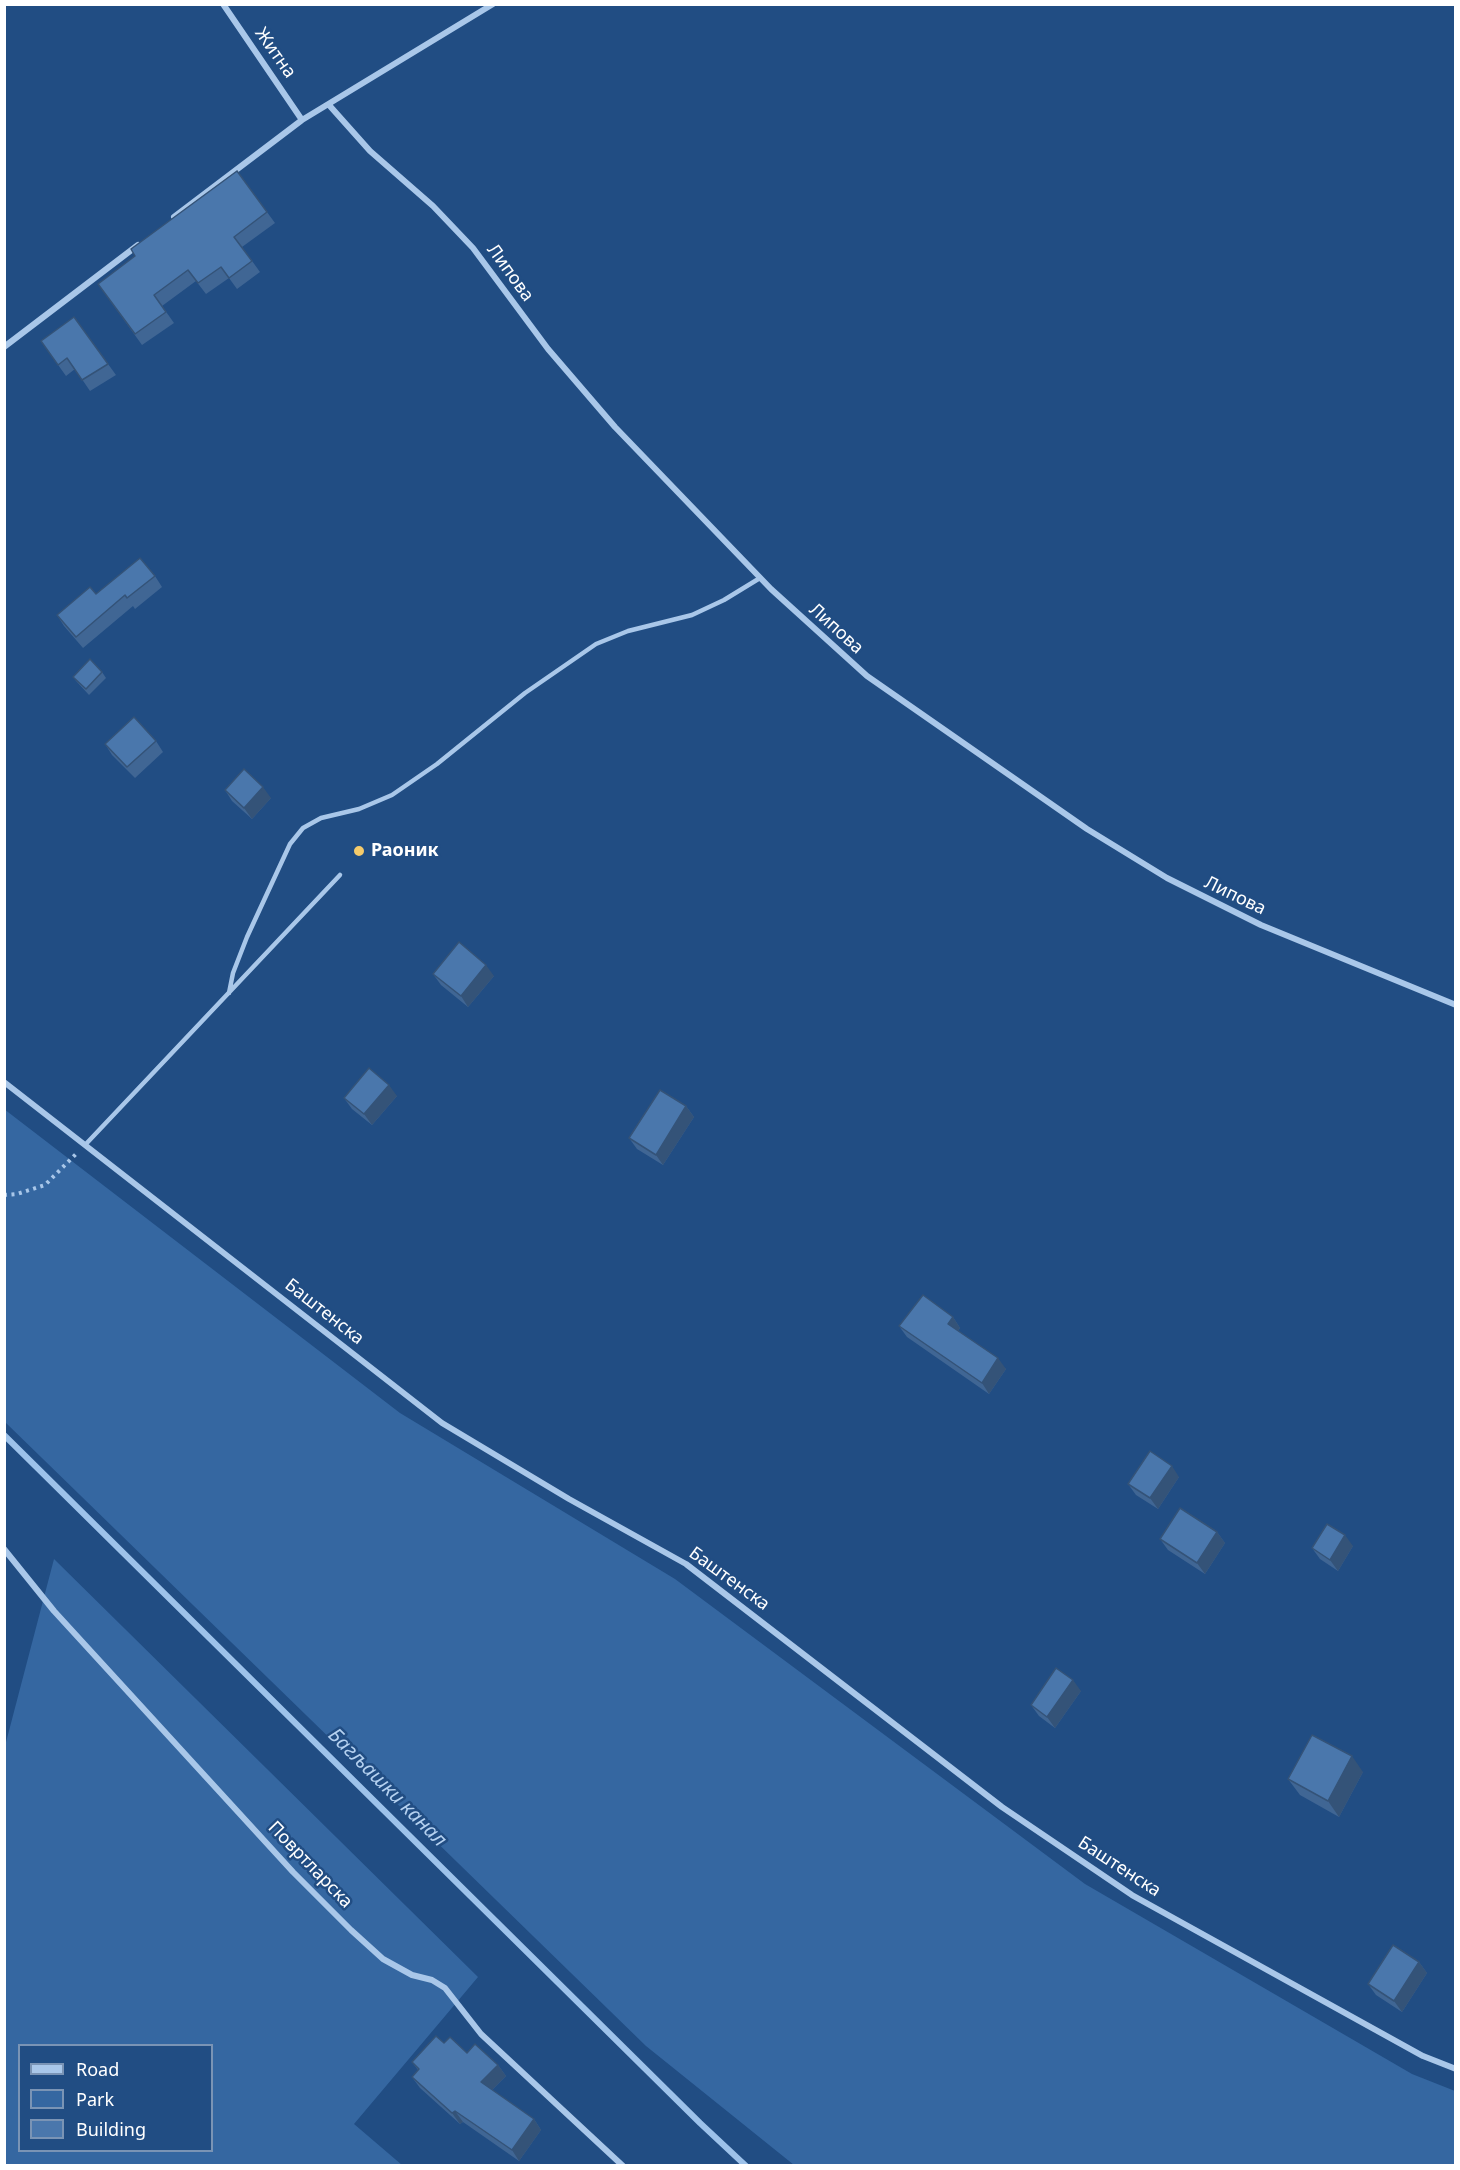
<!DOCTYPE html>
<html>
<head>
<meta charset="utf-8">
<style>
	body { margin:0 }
	#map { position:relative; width:1460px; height:2170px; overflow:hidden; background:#214d83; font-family:"Noto Sans",sans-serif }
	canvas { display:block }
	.frame { position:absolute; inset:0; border:6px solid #fff; pointer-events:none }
	.legend { position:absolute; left:18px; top:2044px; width:195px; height:108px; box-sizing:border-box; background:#214d83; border:2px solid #7a94b5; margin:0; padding:8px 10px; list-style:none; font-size:18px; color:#fff }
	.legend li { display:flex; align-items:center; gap:12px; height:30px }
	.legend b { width:30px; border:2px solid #7a94b5 }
</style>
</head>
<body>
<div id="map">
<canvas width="1460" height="2170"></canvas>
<div class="frame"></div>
<ul class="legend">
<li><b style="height:8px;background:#a9c7e9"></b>Road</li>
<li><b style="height:16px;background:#3567a1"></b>Park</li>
<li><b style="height:16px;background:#4a77ac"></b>Building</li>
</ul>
</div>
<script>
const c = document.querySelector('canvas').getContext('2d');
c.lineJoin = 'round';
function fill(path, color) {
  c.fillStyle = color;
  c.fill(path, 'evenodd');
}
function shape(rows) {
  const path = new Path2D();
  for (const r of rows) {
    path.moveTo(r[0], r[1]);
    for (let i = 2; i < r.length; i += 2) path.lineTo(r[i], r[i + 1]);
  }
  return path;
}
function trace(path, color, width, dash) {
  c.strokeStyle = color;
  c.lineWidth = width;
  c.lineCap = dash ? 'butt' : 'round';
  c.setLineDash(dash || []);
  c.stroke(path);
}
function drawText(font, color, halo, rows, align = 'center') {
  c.font = font + ' "Noto Sans",sans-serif';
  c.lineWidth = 5;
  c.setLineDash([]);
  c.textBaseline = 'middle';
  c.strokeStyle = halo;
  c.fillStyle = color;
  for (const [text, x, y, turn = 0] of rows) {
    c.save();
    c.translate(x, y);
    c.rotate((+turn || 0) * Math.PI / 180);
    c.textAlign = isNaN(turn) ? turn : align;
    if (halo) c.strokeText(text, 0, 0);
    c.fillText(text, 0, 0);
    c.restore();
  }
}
const green = shape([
	[4,1109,400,1413,675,1579,1085,1884,1412,2074,1455,2091,1455,2165,794,2165,646,2046,5,1422],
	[54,1559,478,1977,354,2124,402,2165,5,2166,5,1746],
	[20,2046,212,2046,212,2150,20,2150]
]);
const stream = shape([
	[4,1435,700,2123,746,2166]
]);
const path = shape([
	[4,1195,17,1194,45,1185,76,1154]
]);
const lane = shape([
	[229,993,233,973,247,937,290,844,303,828,321,818,359,809,392,795,437,764,525,693,596,644,628,631,692,615,724,600,760,578],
	[85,1145,340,875]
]);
const street = shape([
	[223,4,302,120],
	[329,105,370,151,433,206,473,248,548,349,615,427,771,589,867,676,1087,829,1167,878,1261,925,1456,1005],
	[174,217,302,120,493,4],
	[4,347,138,245],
	[4,1082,442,1423,569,1499,686,1564,1002,1807,1132,1895,1423,2056,1456,2069],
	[4,1549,54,1611,293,1872,351,1930,383,1959,412,1975,432,1980,445,1988,481,2034,623,2166]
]);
const wall = shape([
	[237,171,275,223,242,247,260,272,237,289,229,278,206,294,196,281,162,306,174,323,142,345,98,284,135,256],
	[74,317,116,375,90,391,75,369,66,376,41,341],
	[155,576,162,587,135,609,133,606,83,648,64,626,57,615,96,594],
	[102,672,106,678,89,695,77,682,73,677],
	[156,741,163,752,135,778,112,755,105,744],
	[225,790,271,798,252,819,232,801],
	[433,974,494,976,468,1007,441,985],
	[397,1096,372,1125,352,1109,344,1098],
	[686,1106,694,1117,663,1165,637,1149,629,1138],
	[953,1317,960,1328,958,1331,1006,1369,989,1394,907,1337,899,1326],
	[1179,1477,1158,1509,1136,1495,1128,1484],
	[1217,1532,1225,1543,1205,1574,1168,1550,1160,1539],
	[1353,1546,1338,1571,1320,1559,1312,1548],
	[1081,1691,1055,1728,1039,1716,1031,1705],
	[1363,1772,1339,1817,1300,1795,1288,1779],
	[1419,1962,1427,1973,1402,2012,1376,1995,1368,1984],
	[444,2043,498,2065,506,2076,492,2090,534,2119,541,2130,519,2161,463,2122,460,2124,420,2088,412,2077,418,2070,412,2062]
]);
const shadedWall = shape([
	[263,787,271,798,252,819,244,808],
	[486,965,494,976,468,1007,461,996],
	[389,1085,397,1096,372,1125,364,1114],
	[686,1106,694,1117,663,1165,656,1155],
	[953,1317,960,1328,955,1335,948,1324],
	[998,1358,1006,1369,989,1394,982,1383],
	[1172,1466,1179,1477,1158,1509,1150,1498],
	[1217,1532,1225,1543,1205,1574,1197,1563],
	[1345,1535,1353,1546,1338,1571,1330,1560],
	[1073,1680,1081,1691,1055,1728,1047,1717],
	[1352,1756,1363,1772,1339,1817,1328,1801],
	[1419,1962,1427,1973,1402,2012,1394,2001],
	[498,2065,506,2076,489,2093,481,2082],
	[455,2111,463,2122,460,2124,452,2113],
	[534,2119,541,2130,519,2161,512,2150]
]);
const building = shape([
	[237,171,267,212,234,237,252,261,229,278,221,267,198,283,188,270,154,295,166,312,135,334,98,284,135,256,131,249,237,171],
	[74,317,108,364,82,380,67,358,58,365,41,341,74,317],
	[140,558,155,576,127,598,125,595,76,637,57,615,90,587,96,594,140,558],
	[90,659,102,672,86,689,73,677,90,659],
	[134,717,156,741,127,767,105,744,134,717],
	[244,769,263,787,244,808,225,790,244,769],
	[459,942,486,965,461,996,433,974,459,942],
	[369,1068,389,1085,364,1114,344,1098,369,1068],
	[660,1090,686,1106,656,1155,629,1138,660,1090],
	[923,1295,953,1317,948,1324,998,1358,982,1383,899,1326,923,1295],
	[1150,1451,1172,1466,1150,1498,1128,1484,1150,1451],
	[1180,1508,1217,1532,1197,1563,1160,1539,1180,1508],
	[1327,1524,1345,1535,1330,1560,1312,1548,1327,1524],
	[1056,1668,1073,1680,1047,1717,1031,1705,1056,1668],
	[1312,1735,1352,1756,1328,1801,1288,1779,1312,1735],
	[1393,1945,1419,1962,1394,2001,1368,1984,1393,1945],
	[436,2036,444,2043,450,2037,467,2053,475,2044,498,2065,481,2082,534,2119,512,2150,455,2111,452,2113,412,2077,419,2069,412,2062,436,2036]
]);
const markers = [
	[359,851,6,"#f5cb6b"]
];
const streetNames = [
	["Житна",275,53,55],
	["Липова",510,273,54],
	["Липова",836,629,42],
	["Липова",1235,896,26],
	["Баштенска",324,1312,38],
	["Баштенска",729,1579,36],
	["Повртларска",310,1865,46],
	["Баштенска",1119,1867,33]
];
const poiNames = [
	["Раоник",371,851]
];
const waterNames = [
	["Багљашки канал",387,1788,45]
];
fill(green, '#3567a1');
trace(stream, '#9dc2ea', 6);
trace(path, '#a9c7e9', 4, [3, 4.5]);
trace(lane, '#a9c7e9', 4.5);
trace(street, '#a9c7e9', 6);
fill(wall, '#406694');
fill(shadedWall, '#345378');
fill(building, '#4a77ac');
trace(building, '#345378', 1.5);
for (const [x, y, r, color] of markers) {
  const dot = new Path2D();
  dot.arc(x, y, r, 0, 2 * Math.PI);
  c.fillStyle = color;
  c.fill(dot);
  trace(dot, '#214d83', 2);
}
drawText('18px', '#fff', '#214d83', streetNames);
drawText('bold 18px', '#fff', '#214d83', poiNames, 'left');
drawText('italic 20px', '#b5d1f0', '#214d83', waterNames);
</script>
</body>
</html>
